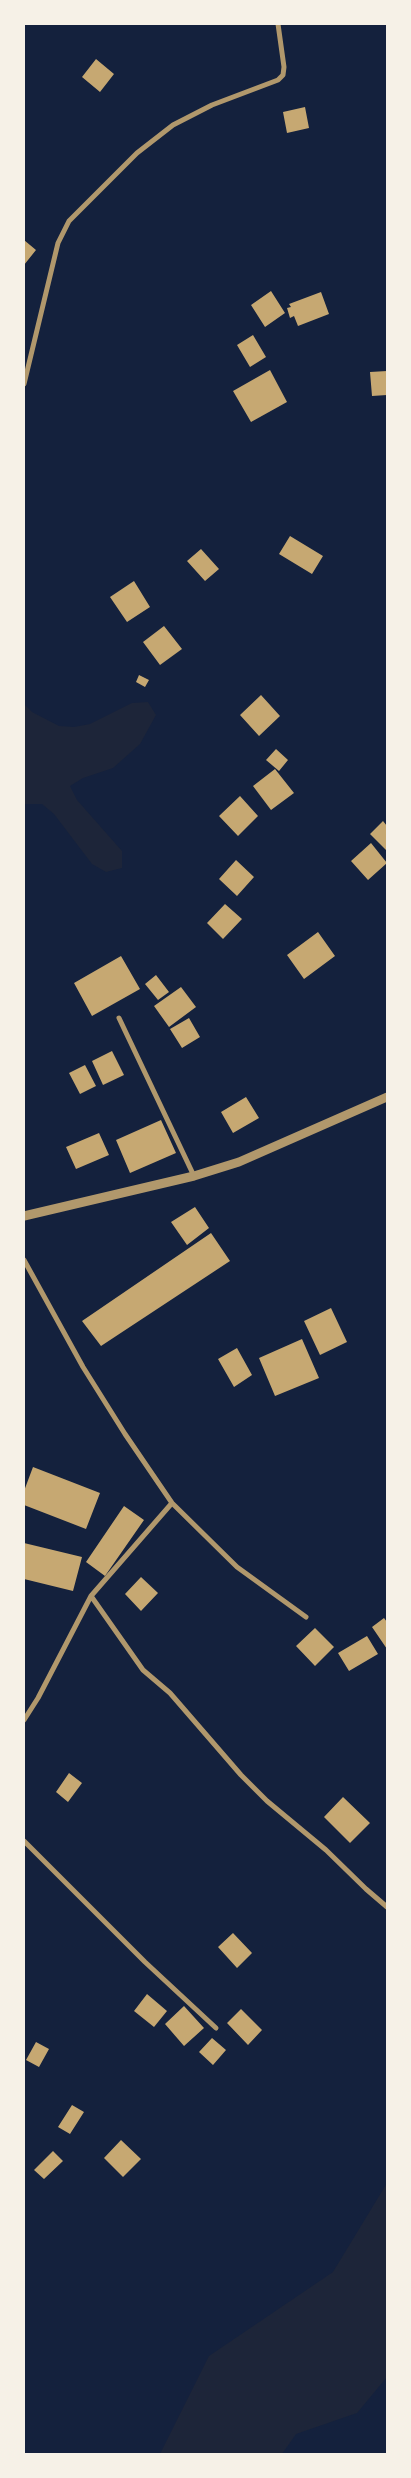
<!DOCTYPE html>
<html>
<head>
<meta charset="utf-8">
<style>
	body { margin:0 }
	#map { position:relative; width:411px; height:2478px; overflow:hidden; background:#14213d; font-family:Spectral,serif }
	canvas { display:block }
	.frame { position:absolute; inset:0; border:25px solid #f6f1e7; pointer-events:none }
</style>
</head>
<body>
<div id="map">
<canvas width="411" height="2478"></canvas>
<div class="frame"></div>
</div>
<script>
const c = document.querySelector('canvas').getContext('2d');
c.lineJoin = 'round';
function fill(path, color) {
  c.fillStyle = color;
  c.fill(path, 'evenodd');
}
function shape(rows) {
  const path = new Path2D();
  for (const r of rows) {
    path.moveTo(r[0], r[1]);
    for (let i = 2; i < r.length; i += 2) path.lineTo(r[i], r[i + 1]);
  }
  return path;
}
function trace(path, color, width, dash) {
  c.strokeStyle = color;
  c.lineWidth = width;
  c.lineCap = dash ? 'butt' : 'round';
  c.setLineDash(dash || []);
  c.stroke(path);
}
const green = shape([
	[148,702,156,715,140,744,113,768,83,778,70,786,77,800,122,851,122,868,106,872,92,864,54,814,42,804,24,804,24,704,32,712,59,726,74,727,90,724,132,703],
	[387,2183,387,2377,357,2413,296,2434,282,2454,160,2454,209,2356,333,2272]
]);
const building = shape([
	[96,59,114,74,100,92,82,77],
	[305,107,309,128,287,133,283,112],
	[24,240,36,250,24,265],
	[271,291,285,313,265,327,251,305],
	[321,292,329,314,298,326,294,316,290,318,287,308,291,307,289,304],
	[253,335,266,357,250,367,237,345],
	[270,370,287,402,251,422,233,391],
	[387,371,387,395,372,396,370,372],
	[290,536,323,556,312,574,279,554],
	[201,549,219,569,205,581,187,561],
	[134,581,150,607,127,622,110,597],
	[164,626,182,649,160,665,143,642],
	[139,675,149,680,145,687,136,682],
	[261,695,280,716,259,736,240,715],
	[276,749,288,760,279,771,266,760],
	[275,769,294,793,271,810,253,786],
	[240,796,258,816,238,836,219,816],
	[383,821,387,826,386,850,370,834],
	[371,843,387,863,368,880,351,861],
	[236,860,254,877,237,896,219,879],
	[225,904,242,919,223,939,207,923],
	[318,932,335,956,304,979,287,955],
	[121,956,140,989,92,1016,74,983],
	[156,975,169,992,158,1000,145,984],
	[181,987,196,1007,169,1027,154,1006],
	[189,1018,200,1037,182,1048,170,1029],
	[112,1051,124,1075,103,1085,92,1061],
	[85,1065,96,1086,80,1094,69,1073],
	[246,1097,259,1118,233,1133,221,1112],
	[161,1120,176,1153,130,1173,116,1140],
	[99,1133,109,1155,76,1169,66,1147],
	[195,1207,209,1228,187,1245,171,1222],
	[211,1233,230,1261,101,1346,82,1321],
	[331,1308,347,1342,320,1355,304,1321],
	[302,1339,319,1378,275,1396,259,1358],
	[237,1348,252,1375,234,1387,218,1359],
	[33,1467,100,1493,86,1529,24,1505,24,1491],
	[124,1506,144,1520,105,1576,86,1562],
	[24,1543,82,1557,73,1591,24,1579],
	[141,1577,158,1593,141,1611,125,1594],
	[384,1618,387,1622,387,1649,372,1627],
	[315,1628,334,1647,315,1666,296,1646],
	[367,1636,378,1654,349,1671,338,1653],
	[69,1773,82,1783,68,1802,56,1792],
	[343,1797,370,1823,350,1843,324,1817],
	[233,1933,252,1953,237,1968,218,1947],
	[147,1994,167,2011,154,2027,134,2011],
	[184,2006,204,2028,184,2046,165,2024],
	[241,2009,262,2030,248,2045,227,2023],
	[212,2038,226,2050,213,2065,199,2052],
	[36,2042,49,2049,39,2067,26,2060],
	[72,2105,84,2112,70,2134,58,2127],
	[121,2140,141,2159,123,2177,104,2158],
	[53,2151,63,2161,44,2179,34,2170]
]);
const minor = shape([
	[24,384,58,243,69,221,137,153,173,125,212,105,278,80,283,75,284,67,278,24],
	[119,1018,194,1176],
	[24,1260,83,1367,125,1434,172,1503,237,1567,306,1617],
	[91,1596,143,1670,170,1693,241,1775,267,1801,326,1850,366,1889,387,1907],
	[24,1720,38,1698,91,1596,172,1503],
	[24,1841,145,1962,216,2028]
]);
const tertiary = shape([
	[24,1216,194,1176,239,1162,387,1097]
]);
fill(green, '#1d2539');
fill(building, '#c6a872');
trace(minor, '#b1986c', 5);
trace(tertiary, '#b1986c', 9);
</script>
</body>
</html>
